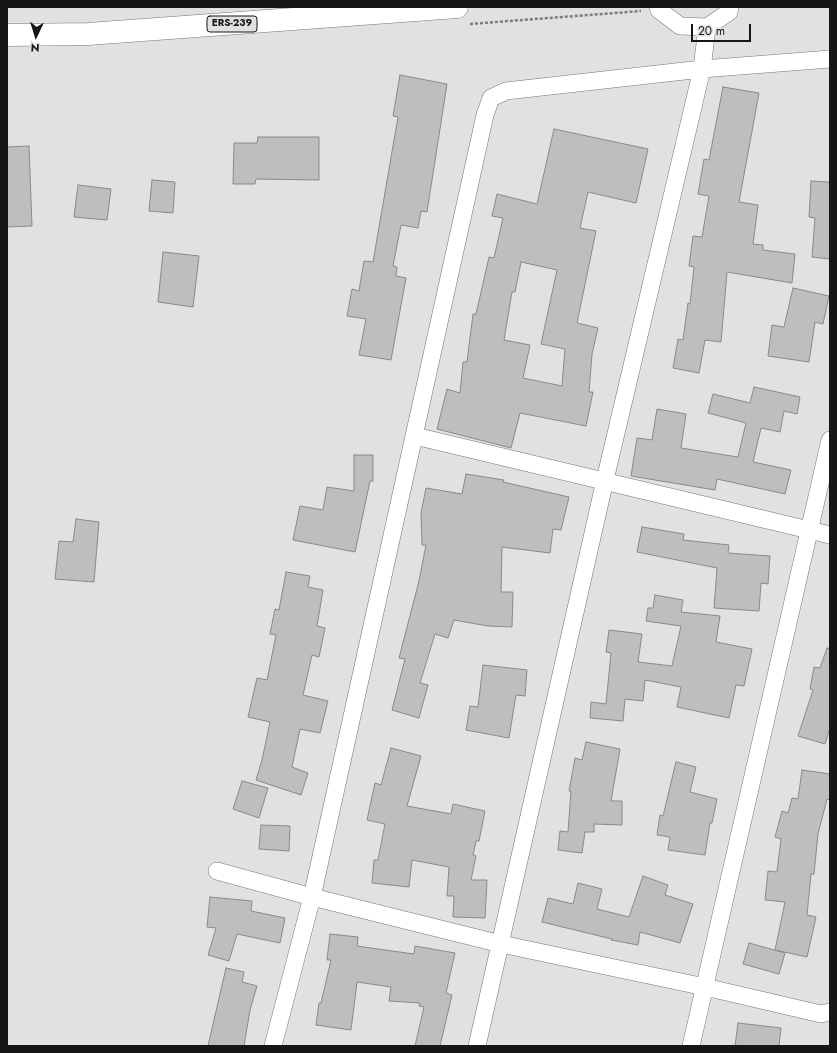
<!DOCTYPE html>
<html>
<head>
<meta charset="utf-8">
<style>
	body { margin:0 }
	#map { position:relative; width:837px; height:1053px; overflow:hidden; background:#e0e1e3; font-family:Jost,sans-serif }
	canvas { display:block }
	.frame { position:absolute; inset:0; border:8px solid #161617; pointer-events:none }
	.north { position:absolute; left:16px; top:16px; width:40px; height:40px; -webkit-text-stroke:3px #e0e1e3; paint-order:stroke; rotate:184deg; font-size:11px; font-weight:700; line-height:16px; text-align:center; color:#161617 }
	.north::after { content:''; display:block; margin:auto; width:14px; height:18px; background:#161617; clip-path:polygon(50% 0,100% 100%,50% 72%,0 100%) }
	.scale { position:absolute; left:691px; top:24px; width:60px; height:18px; box-sizing:border-box; border:2px solid #161617; border-top:0; padding-left:5px; font-size:12px; line-height:14px; white-space:nowrap; color:#161617; -webkit-text-stroke:3px #e0e1e3; paint-order:stroke }
</style>
</head>
<body>
<div id="map">
<canvas width="837" height="1053"></canvas>
<div class="frame"></div>
<div class="north">N</div>
<div class="scale">20 m</div>
</div>
<script>
const c = document.querySelector('canvas').getContext('2d');
c.lineJoin = 'round';
function fill(path, color) {
  c.fillStyle = color;
  c.fill(path, 'evenodd');
}
function shape(rows) {
  const path = new Path2D();
  for (const r of rows) {
    path.moveTo(r[0], r[1]);
    for (let i = 2; i < r.length; i += 2) path.lineTo(r[i], r[i + 1]);
  }
  return path;
}
function trace(path, color, width, dash) {
  c.strokeStyle = color;
  c.lineWidth = width;
  c.lineCap = dash ? 'butt' : 'round';
  c.setLineDash(dash || []);
  c.stroke(path);
}
function drawText(font, color, halo, rows, align = 'center') {
  c.font = font + ' Jost,sans-serif';
  c.lineWidth = 3;
  c.setLineDash([]);
  c.textBaseline = 'middle';
  c.strokeStyle = halo;
  c.fillStyle = color;
  for (const [text, x, y, turn = 0] of rows) {
    c.save();
    c.translate(x, y);
    c.rotate((+turn || 0) * Math.PI / 180);
    c.textAlign = isNaN(turn) ? turn : align;
    if (halo) c.strokeText(text, 0, 0);
    c.fillText(text, 0, 0);
    c.restore();
  }
}
const building = shape([
	[400,75,447,84,427,212,421,211,418,228,401,225,393,266,397,267,396,276,406,278,391,360,359,355,366,319,347,316,352,289,359,291,364,261,373,262,398,117,393,116,400,75],
	[723,87,759,93,739,202,758,205,753,244,763,245,763,250,795,254,792,283,727,272,721,342,705,340,699,373,673,368,678,339,683,340,688,303,690,304,694,267,689,266,693,236,702,237,709,196,698,194,704,159,709,160,723,87],
	[554,129,648,149,636,203,588,192,580,228,596,231,577,323,598,328,592,354,589,392,593,392,586,426,520,413,511,448,437,429,447,389,460,393,463,362,467,362,473,314,476,314,489,257,494,258,503,218,492,216,497,194,537,204,554,129],
	[521,262,557,270,541,344,565,349,562,386,523,378,530,345,504,340,512,292,515,292,521,262],
	[258,137,319,137,319,180,256,179,255,184,233,184,234,143,257,143,258,137],
	[29,146,32,226,7,227,7,147,29,146],
	[152,180,175,182,173,213,149,211,152,180],
	[811,181,830,182,830,259,812,257,815,218,809,217,811,181],
	[78,185,111,189,107,220,74,217,78,185],
	[163,252,199,256,193,307,158,302,163,252],
	[793,288,829,296,823,324,815,322,809,362,768,356,772,325,784,327,793,288],
	[754,387,800,397,797,414,784,411,780,432,761,428,753,462,791,470,785,494,717,479,715,490,631,476,637,438,652,440,657,409,686,414,681,448,738,457,746,423,708,413,713,394,750,403,754,387],
	[354,455,373,455,373,481,370,481,355,552,293,540,300,506,323,510,327,487,354,491,354,455],
	[466,474,504,480,503,482,569,497,561,530,553,529,550,553,502,547,501,592,513,592,512,627,488,626,454,620,448,638,435,634,420,683,428,685,419,718,392,710,405,659,399,658,419,581,426,545,422,545,421,513,426,488,462,494,466,474],
	[76,519,99,522,94,582,55,579,59,541,73,542,76,519],
	[642,527,684,534,683,540,729,545,728,553,770,556,768,584,761,583,759,611,714,608,717,568,637,552,642,527],
	[286,572,310,576,308,587,323,590,317,626,325,628,319,657,312,655,303,695,328,701,320,733,300,729,292,767,308,773,301,795,256,780,262,760,270,722,248,717,257,678,267,680,276,635,270,634,275,609,279,610,286,572],
	[655,595,683,600,681,612,720,616,716,642,752,649,744,686,736,685,729,718,677,707,681,687,645,680,643,701,625,699,623,721,590,718,591,702,606,704,611,653,606,652,609,630,642,634,638,662,672,666,681,626,646,621,648,608,653,608,655,595],
	[827,648,830,649,830,728,825,744,798,736,813,690,810,689,814,667,820,668,827,648],
	[483,665,527,670,525,696,516,695,509,738,466,730,470,706,478,707,483,665],
	[586,742,620,749,611,801,622,801,622,825,594,824,594,832,585,832,582,853,558,850,560,831,568,832,571,791,569,791,575,758,582,760,586,742],
	[391,748,421,756,407,806,451,814,453,804,485,811,479,841,476,841,473,855,476,856,471,880,487,880,485,918,453,917,454,896,447,896,449,867,412,860,409,887,372,883,374,860,378,860,385,824,367,820,375,783,381,785,391,748],
	[676,762,696,767,690,792,717,799,712,823,710,823,705,855,668,850,670,837,657,835,660,815,663,816,676,762],
	[802,770,830,774,830,800,827,799,818,834,814,874,811,874,807,915,816,917,807,957,775,950,785,902,765,900,768,871,777,872,781,839,775,837,782,811,788,813,792,798,798,799,802,770],
	[242,781,268,788,259,818,233,809,242,781],
	[261,825,290,826,289,851,259,849,261,825],
	[643,876,668,885,665,895,693,904,680,943,640,932,638,945,611,940,612,939,542,922,548,898,573,904,578,883,602,889,597,909,629,917,643,876],
	[210,897,252,901,251,911,285,918,280,943,237,934,229,961,208,955,216,928,207,927,210,897],
	[330,934,358,937,357,946,414,954,415,946,455,953,446,993,452,995,440,1046,415,1046,424,1007,419,1006,420,1003,389,1001,391,987,357,982,351,1030,316,1025,319,1003,321,1003,331,960,327,960,330,934],
	[749,943,785,953,779,974,743,964,749,943],
	[226,968,244,972,242,982,257,986,250,1010,244,1046,208,1046,226,968],
	[738,1023,781,1028,779,1046,735,1046,738,1023]
]);
const path = shape([
	[470,24,641,11]
]);
const minor = shape([
	[658,7,659,10,680,26,707,27,729,12,730,7],
	[415,436,830,535],
	[217,871,312,897,501,944,705,987,821,1014,830,1012],
	[273,1046,312,897,485,115,491,98,506,91,702,69,830,59],
	[477,1046,605,480,702,69,707,27],
	[691,1046,830,440]
]);
const primary = shape([
	[7,35,88,34,457,7]
]);
const shields = [
	[232,24,50]
];
const shieldNames = [
	["ERS-239",232,24]
];
fill(building, '#bdbec0');
trace(building, '#88898b', 1);
trace(minor, '#757678', 18);
trace(primary, '#757678', 23);
trace(path, '#7b7c7d', 2.5, [3, 2]);
trace(minor, '#fff', 17);
trace(primary, '#fff', 22);
for (const [x, y, w] of shields) {
  const box = new Path2D();
  box.roundRect(x - w / 2, y - 8, w, 16, 3);
  c.fillStyle = '#e0e1e3';
  c.fill(box);
  trace(box, '#161617', 1);
}
drawText('bold 10px', '#161617', null, shieldNames);
</script>
</body>
</html>
